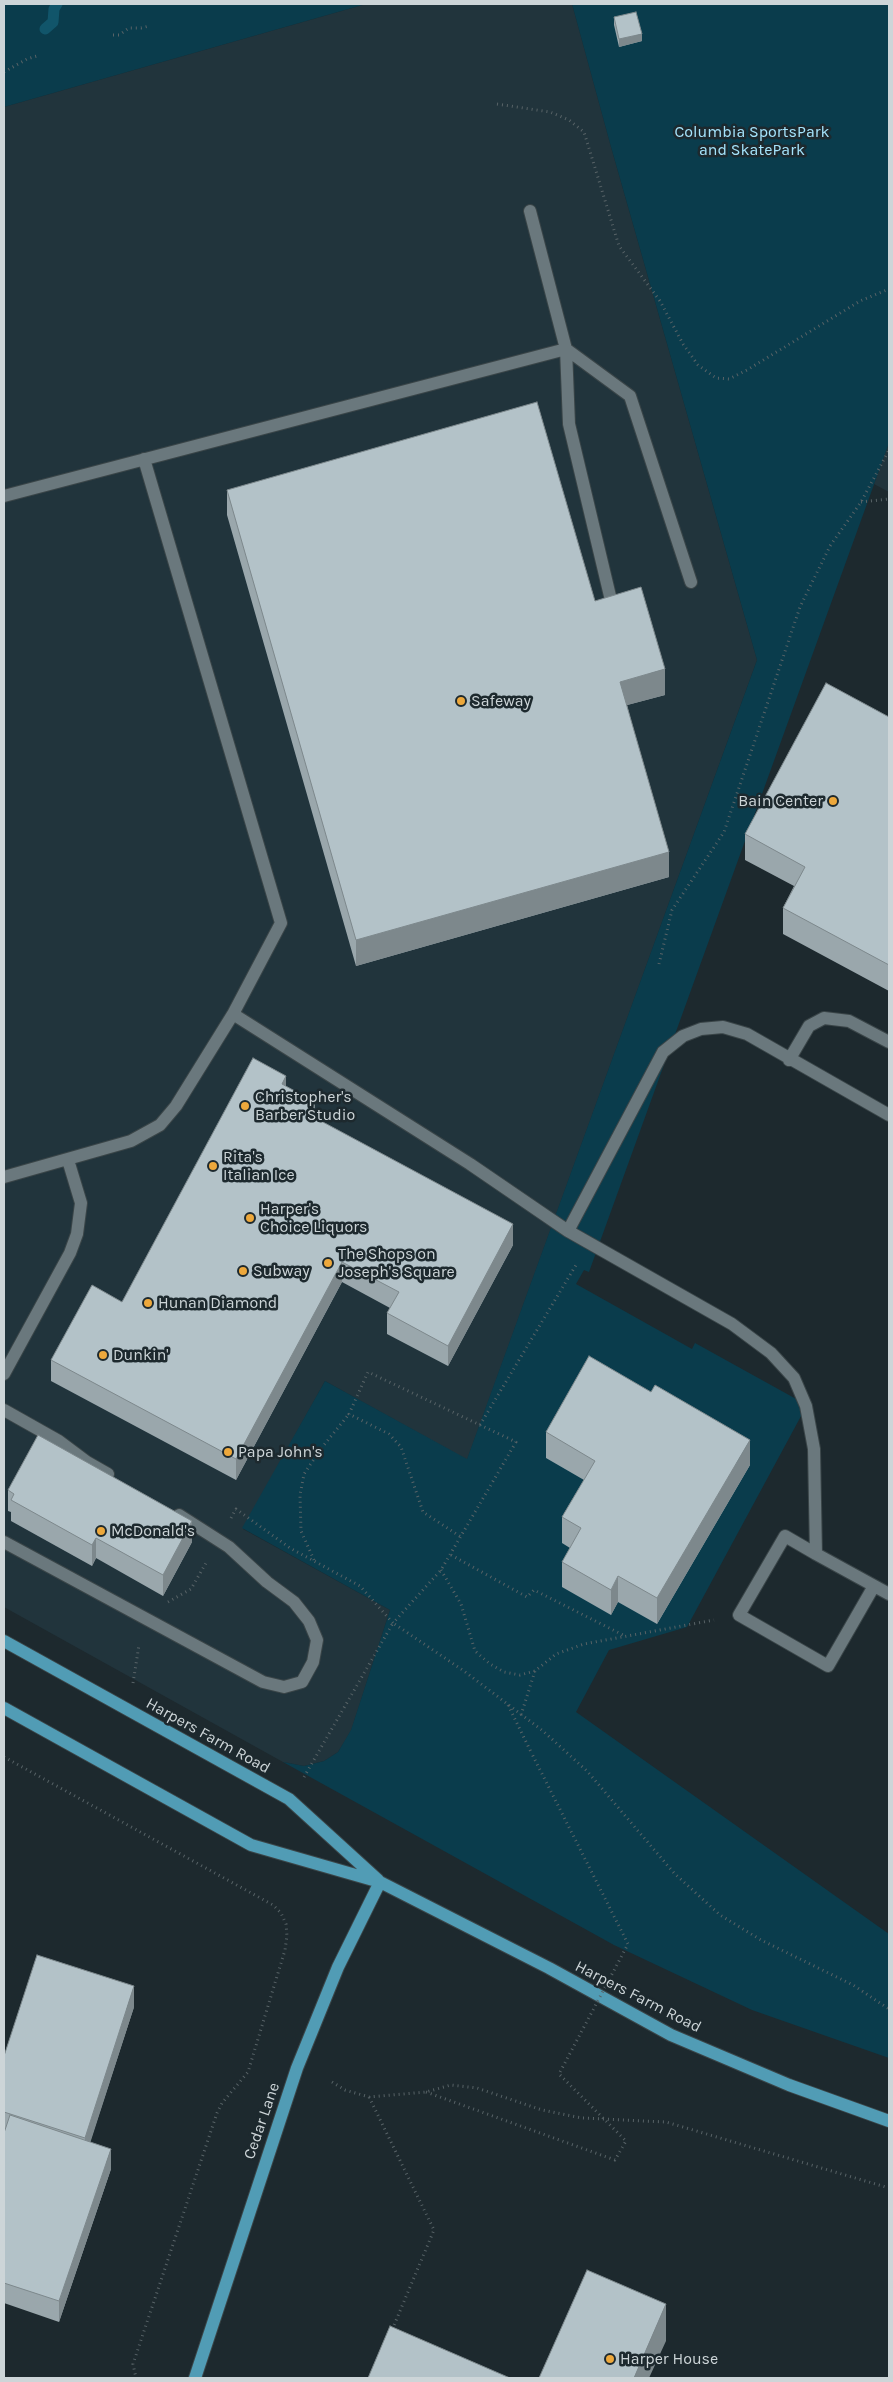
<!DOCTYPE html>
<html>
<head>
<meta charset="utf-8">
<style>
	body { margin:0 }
	#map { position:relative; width:893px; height:2382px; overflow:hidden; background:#1d292e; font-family:Karla,sans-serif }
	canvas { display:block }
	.frame { position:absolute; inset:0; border:5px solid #cdd5d8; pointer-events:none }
</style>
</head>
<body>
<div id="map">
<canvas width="893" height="2382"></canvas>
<div class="frame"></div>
</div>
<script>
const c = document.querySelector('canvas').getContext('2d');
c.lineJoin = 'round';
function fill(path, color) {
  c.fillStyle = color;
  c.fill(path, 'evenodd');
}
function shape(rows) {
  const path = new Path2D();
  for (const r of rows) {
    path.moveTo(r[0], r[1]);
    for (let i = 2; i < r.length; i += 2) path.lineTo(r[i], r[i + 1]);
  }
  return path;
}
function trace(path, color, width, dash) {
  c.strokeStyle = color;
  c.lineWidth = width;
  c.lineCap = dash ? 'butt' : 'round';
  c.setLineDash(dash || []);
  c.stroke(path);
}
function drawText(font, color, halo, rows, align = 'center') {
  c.font = font + ' Karla,sans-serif';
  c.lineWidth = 5;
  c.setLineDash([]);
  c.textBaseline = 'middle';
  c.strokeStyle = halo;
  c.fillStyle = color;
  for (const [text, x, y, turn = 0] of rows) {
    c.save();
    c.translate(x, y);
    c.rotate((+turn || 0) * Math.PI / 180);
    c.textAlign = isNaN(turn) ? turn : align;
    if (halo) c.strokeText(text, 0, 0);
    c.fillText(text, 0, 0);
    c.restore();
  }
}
const built = shape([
	[366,4,572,4,611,147,757,660,467,1460,325,1381,243,1529,390,1610,351,1731,338,1752,324,1761,304,1766,283,1762,4,1607,4,107],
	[889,443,889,492,874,484]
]);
const green = shape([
	[4,4,366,4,4,107],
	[572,4,889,4,889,443,589,1272,584,1270,576,1284,692,1349,695,1343,807,1405,687,1627,609,1650,576,1712,889,1934,889,2058,752,2010,614,1945,283,1762,304,1766,324,1761,338,1752,351,1730,390,1610,242,1528,325,1381,467,1459,757,660,611,147]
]);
const stream = shape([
	[45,29,53,22,54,9,57,4]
]);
const path = shape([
	[113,35,119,35,129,28,141,28,149,26],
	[4,72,27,59,37,56],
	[497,104,550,112,569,120,584,132,619,246,660,301,683,344,698,365,716,378,729,379,747,370,860,301,889,289],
	[4,438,7,438],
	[861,502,889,499],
	[659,964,672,910,724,832,800,607,830,546,861,502,889,450],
	[480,1425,576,1265],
	[231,1518,236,1509,290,1548,360,1586,393,1623,441,1570,516,1442,368,1372,349,1414,389,1434,401,1447,423,1512,461,1537],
	[451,1555,527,1597,534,1590,623,1635],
	[314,1560,301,1531,300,1495,304,1474,320,1450,349,1414],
	[441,1570,461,1604,475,1651,490,1664,504,1672,520,1675,535,1671,556,1654,584,1644,714,1620],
	[168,1602,191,1589,206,1563],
	[133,1683,139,1645],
	[508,1705,532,1754],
	[521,1715,535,1671],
	[4,1757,273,1905,281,1913,286,1924,287,1936,285,1950,248,2072,222,2103,217,2113,133,2364,136,2378],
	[304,1777,393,1623,464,1671,543,1731,587,1771,674,1873,720,1915,761,1940,853,1985,889,2009],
	[332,2082,345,2090,369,2097,426,2092,451,2085,477,2088,542,2110,582,2118,666,2122,889,2188],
	[369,2097,434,2230,392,2330]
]);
const minor = shape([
	[530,211,566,349,630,396,691,582],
	[144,459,281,923,233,1014],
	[4,496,566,349,569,424,610,596],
	[789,1060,809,1026,824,1018,849,1021,889,1042],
	[4,1177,131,1141,160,1125,176,1106,233,1014,470,1164,568,1231,732,1324,771,1353,794,1378,806,1406,814,1449,816,1554,889,1594],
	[568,1231,663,1052,683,1036,701,1029,723,1027,747,1034,889,1115],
	[4,1374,70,1253,77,1234,81,1203,68,1160],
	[4,1410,59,1441,87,1462,108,1474],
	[4,1542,263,1682,284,1687,302,1682,313,1662,317,1640,309,1621,294,1602,267,1582,229,1547,179,1515],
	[816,1554,785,1536,739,1615,828,1666,874,1586]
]);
const major = shape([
	[4,1641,289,1799,378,1880],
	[4,1708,251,1845,380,1882,549,1968,671,2035,789,2085,889,2121],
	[195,2378,297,2068,338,1967,380,1882]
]);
const pathBridge = shape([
	[426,2092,615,2160,626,2141,559,2074,628,1944,532,1754]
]);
const wall = shape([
	[614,17,642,41,619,47,614,25],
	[227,490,595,601,665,695,627,705,669,877,356,966,227,515],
	[889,717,889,991,783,934,783,908,794,886,745,860,745,834],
	[286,1086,315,1118,513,1245,448,1366,387,1334,387,1313,390,1308,342,1282,236,1480,51,1381,51,1360,122,1302],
	[546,1432,750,1465,657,1624,618,1602,611,1615,562,1587,562,1562,570,1548,562,1543,562,1517,584,1480,546,1458],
	[8,1490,192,1542,163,1596,96,1558,92,1566,11,1521,11,1512,8,1511],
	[134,2007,90,2142,111,2169,59,2322,4,2303,4,2056]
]);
const shadedWall = shape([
	[642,34,642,41,619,47,619,39],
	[665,669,665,695,620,707,620,682],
	[669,852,669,877,356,966,356,940],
	[286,1076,286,1097,282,1084],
	[315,1102,315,1122,308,1114],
	[513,1224,513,1245,448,1366,448,1346],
	[342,1262,342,1282,236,1480,236,1459],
	[750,1440,750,1465,657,1624,657,1598],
	[192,1521,192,1542,163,1596,163,1575],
	[96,1538,96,1558,92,1566,92,1545],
	[618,1576,618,1602,611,1615,611,1590],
	[134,1986,134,2007,85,2159,85,2138],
	[111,2149,111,2169,59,2322,59,2301],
	[666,2304,666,2341,649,2378,634,2378]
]);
const building = shape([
	[636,12,642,34,619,39,614,17,636,12],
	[537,402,595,601,641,587,665,669,620,682,669,852,356,940,227,490,537,402],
	[826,683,889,717,889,965,783,908,805,867,745,834,826,683],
	[253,1058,286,1076,282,1084,315,1102,308,1114,513,1224,448,1346,387,1313,399,1292,342,1262,236,1459,51,1360,92,1285,122,1302,253,1058],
	[589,1356,651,1392,655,1385,750,1440,657,1598,618,1576,611,1590,562,1562,581,1528,562,1517,595,1461,546,1432,589,1356],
	[38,1435,192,1521,163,1575,96,1538,92,1545,11,1500,14,1494,8,1490,38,1435],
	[37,1955,134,1986,85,2138,4,2112,4,2056,37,1955],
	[10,2115,111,2149,59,2301,4,2283,4,2133,10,2115],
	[587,2270,666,2304,634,2378,539,2378,587,2270],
	[390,2326,510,2378,368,2378,390,2326]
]);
const markers = [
	[461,701,5,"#eda83c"],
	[833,801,5,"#eda83c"],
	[245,1106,5,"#eda83c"],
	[213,1166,5,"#eda83c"],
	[250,1218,5,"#eda83c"],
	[328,1263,5,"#eda83c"],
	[243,1271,5,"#eda83c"],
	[148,1303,5,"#eda83c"],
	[103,1355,5,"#eda83c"],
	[228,1452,5,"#eda83c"],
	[101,1531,5,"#eda83c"],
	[610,2359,5,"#eda83c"]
];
const parkNames = [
	["Columbia SportsPark",752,132],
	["and SkatePark",752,150]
];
const poiNames = [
	["Safeway",471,701],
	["Bain Center",823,801,"right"],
	["Christopher's",255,1097],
	["Barber Studio",255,1115],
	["Rita's",223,1157],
	["Italian Ice",223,1175],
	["Harper's",260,1209],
	["Choice Liquors",260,1227],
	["The Shops on",338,1254],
	["Joseph's Square",338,1272],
	["Subway",253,1271],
	["Hunan Diamond",158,1303],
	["Dunkin'",113,1355],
	["Papa John's",238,1452],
	["McDonald's",111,1531],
	["Harper House",620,2359]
];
const streetNames = [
	["Harpers Farm Road",208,1736,29],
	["Harpers Farm Road",638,1997,27],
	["Cedar Lane",262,2121,-71]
];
fill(built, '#21343c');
fill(green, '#0a3c4c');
trace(stream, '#11556a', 11);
trace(minor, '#3a4548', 14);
trace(major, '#3a4548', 14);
trace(path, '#586367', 3, [1, 4]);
trace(minor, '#6a787d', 12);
trace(major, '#519cb5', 12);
trace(pathBridge, '#586367', 3, [1, 4]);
fill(wall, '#9aa7ac');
fill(shadedWall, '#7d888c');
fill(building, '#b3c2c8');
trace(building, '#7d888c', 1);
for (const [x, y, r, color] of markers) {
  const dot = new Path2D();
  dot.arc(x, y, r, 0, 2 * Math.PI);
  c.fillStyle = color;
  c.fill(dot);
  trace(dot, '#1d292e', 2);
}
drawText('16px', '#a5e4fc', '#1d292e', parkNames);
drawText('16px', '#cdd5d8', '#1d292e', poiNames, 'left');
drawText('16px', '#cdd5d8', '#1d292e', streetNames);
</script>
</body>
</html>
